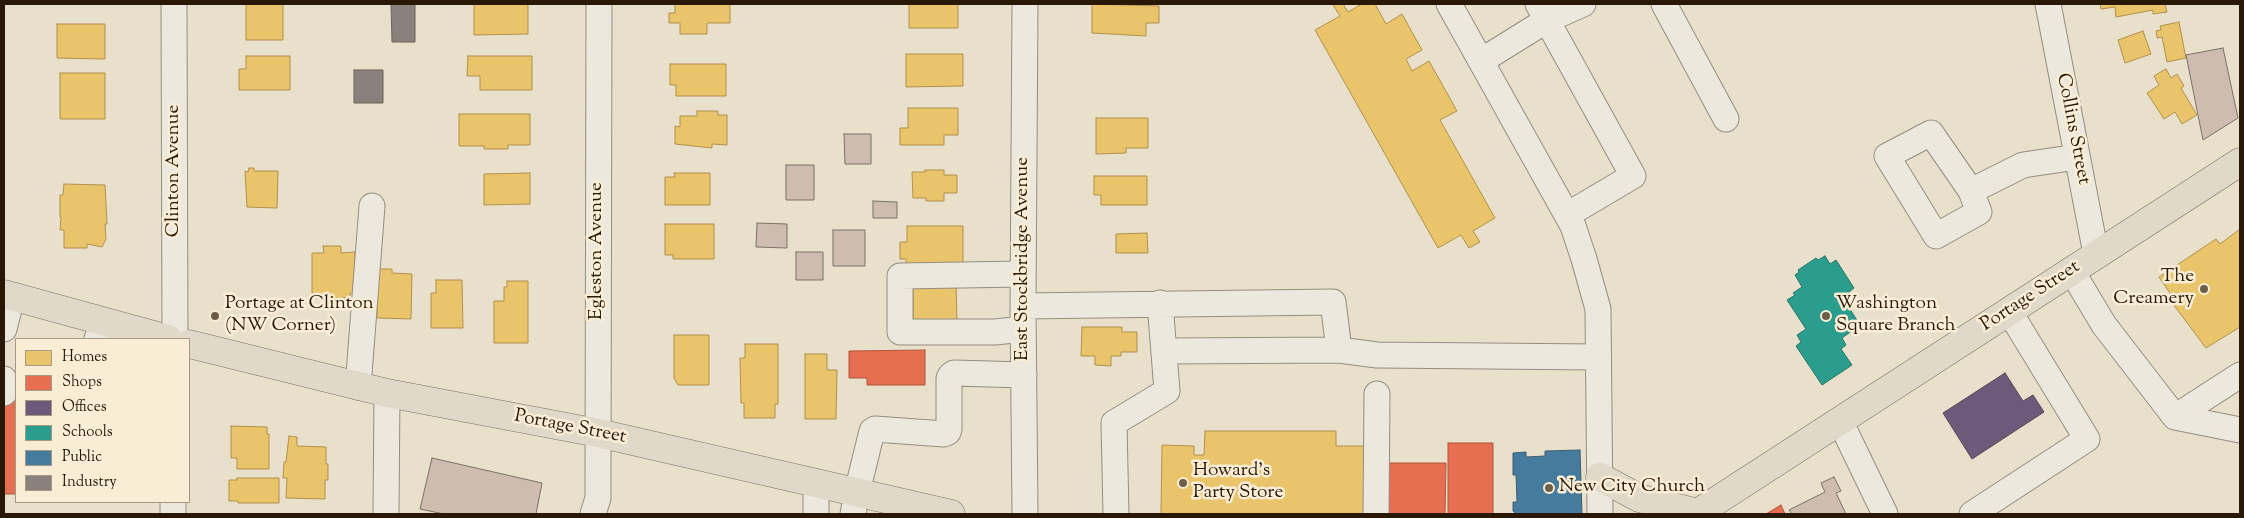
<!DOCTYPE html>
<html>
<head>
<meta charset="utf-8">
<style>
	body { margin:0 }
	#map { position:relative; width:2244px; height:518px; overflow:hidden; background:#e9e0cb; font-family:"Sorts Mill Goudy",serif }
	canvas { display:block }
	.frame { position:absolute; inset:0; border:5px solid #2a1806; pointer-events:none }
	.legend { position:absolute; left:15px; top:338px; width:175px; height:165px; box-sizing:border-box; background:#f9edd5; border:1px solid #a69882; margin:0; padding:6px 9px; list-style:none; font-size:15px; color:#2a1806 }
	.legend li { display:flex; align-items:center; gap:10px; height:25px }
	.legend b { width:25px; border:1px solid #a69882 }
</style>
</head>
<body>
<div id="map">
<canvas width="2244" height="518"></canvas>
<div class="frame"></div>
<ul class="legend">
<li><b style="height:14px;background:#e9c46a"></b>Homes</li>
<li><b style="height:14px;background:#e76f51"></b>Shops</li>
<li><b style="height:14px;background:#6d597a"></b>Offices</li>
<li><b style="height:14px;background:#2a9d8f"></b>Schools</li>
<li><b style="height:14px;background:#457b9d"></b>Public</li>
<li><b style="height:14px;background:#8a817c"></b>Industry</li>
</ul>
</div>
<script>
const c = document.querySelector('canvas').getContext('2d');
c.lineJoin = 'round';
function fill(path, color) {
  c.fillStyle = color;
  c.fill(path, 'evenodd');
}
function shape(rows) {
  const path = new Path2D();
  for (const r of rows) {
    path.moveTo(r[0], r[1]);
    for (let i = 2; i < r.length; i += 2) path.lineTo(r[i], r[i + 1]);
  }
  return path;
}
function trace(path, color, width, dash) {
  c.strokeStyle = color;
  c.lineWidth = width;
  c.lineCap = dash ? 'butt' : 'round';
  c.setLineDash(dash || []);
  c.stroke(path);
}
function drawText(font, color, halo, rows, align = 'center') {
  c.font = font + ' "Sorts Mill Goudy",serif';
  c.lineWidth = 5;
  c.setLineDash([]);
  c.textBaseline = 'middle';
  c.strokeStyle = halo;
  c.fillStyle = color;
  for (const [text, x, y, turn = 0] of rows) {
    c.save();
    c.translate(x, y);
    c.rotate((+turn || 0) * Math.PI / 180);
    c.textAlign = isNaN(turn) ? turn : align;
    if (halo) c.strokeText(text, 0, 0);
    c.fillText(text, 0, 0);
    c.restore();
  }
}
const homes = shape([
	[246,4,283,4,283,40,246,40,246,4],
	[474,4,528,4,528,34,474,35,474,4],
	[675,4,730,4,730,23,707,23,707,34,680,34,680,23,669,23,669,13,675,13,675,4],
	[909,4,958,4,958,28,909,28,909,4],
	[1092,4,1159,6,1159,23,1146,23,1146,36,1092,33,1092,4],
	[1336,4,1343,4,1348,12,1362,4,1375,4,1386,24,1402,14,1422,50,1406,59,1412,71,1429,61,1457,111,1440,120,1495,218,1473,231,1480,242,1469,248,1461,235,1438,248,1315,30,1340,16,1333,5,1336,4],
	[2100,4,2165,4,2167,12,2153,14,2153,10,2116,17,2115,7,2101,9,2100,4],
	[2179,22,2186,58,2167,62,2162,37,2157,38,2156,31,2161,30,2160,26,2179,22],
	[57,24,105,24,105,59,57,58,57,24],
	[2143,31,2151,54,2125,63,2118,40,2143,31],
	[906,54,963,54,963,86,906,87,906,54],
	[246,56,290,56,290,90,239,90,239,69,246,69,246,56],
	[468,56,532,56,532,90,480,90,480,76,467,76,468,56],
	[670,64,726,64,726,96,676,96,676,85,670,85,670,64],
	[2166,69,2171,78,2177,74,2184,86,2181,88,2197,115,2182,124,2175,112,2164,119,2147,93,2159,85,2154,76,2166,69],
	[60,73,105,73,105,119,60,119,60,73],
	[908,108,958,108,958,135,944,135,944,145,900,145,900,128,908,128,908,108],
	[697,111,718,111,718,115,727,115,727,145,712,144,712,148,675,144,675,126,680,127,680,116,697,116,697,111],
	[459,114,530,114,530,145,508,145,508,149,484,149,484,146,459,146,459,114],
	[1096,118,1148,118,1148,148,1126,148,1126,153,1096,154,1096,118],
	[249,168,254,168,254,171,278,171,277,208,247,207,245,171,248,172,249,168],
	[925,170,944,170,944,175,957,175,957,193,944,193,944,201,926,201,926,198,913,198,912,172,925,172,925,170],
	[530,173,530,204,484,205,484,174,530,173],
	[674,173,710,173,710,205,665,205,665,177,675,177,674,173],
	[1094,176,1147,176,1147,205,1101,205,1101,195,1094,195,1094,176],
	[64,184,105,185,107,224,105,224,106,239,102,247,87,244,87,248,64,248,64,230,60,230,61,217,60,217,60,195,63,195,64,184],
	[665,224,714,224,714,259,673,259,673,255,665,255,665,224],
	[907,226,963,226,963,265,906,265,906,259,900,259,900,242,907,242,907,226],
	[2240,229,2240,327,2206,348,2173,304,2176,302,2159,277,2216,239,2220,244,2240,229],
	[1147,233,1148,253,1116,253,1116,234,1147,233],
	[323,246,341,246,341,253,355,252,356,293,350,293,350,298,316,298,316,293,312,293,312,253,324,253,323,246],
	[377,269,392,269,392,273,412,274,411,319,377,318,377,269],
	[436,280,462,280,463,328,431,328,431,293,436,293,436,280],
	[507,281,528,281,528,343,494,343,494,301,504,301,504,287,507,287,507,281],
	[913,283,956,283,957,323,913,323,913,283],
	[1082,327,1122,327,1122,332,1137,332,1137,352,1121,352,1121,356,1111,356,1111,366,1095,365,1095,356,1081,356,1082,327],
	[674,335,709,335,709,385,678,385,674,378,674,335],
	[745,344,778,344,778,404,775,404,775,418,744,418,744,403,741,403,740,358,745,358,745,344],
	[805,354,827,354,827,370,837,370,836,419,805,419,805,354],
	[231,426,267,427,267,434,269,434,269,469,237,469,237,458,231,458,231,426],
	[1205,431,1336,431,1336,446,1365,446,1365,514,1161,514,1162,445,1194,446,1194,455,1204,455,1205,431],
	[289,436,297,437,297,446,326,447,326,464,328,464,328,480,325,480,325,499,286,498,287,478,283,478,284,462,286,462,289,436],
	[237,478,279,478,279,503,238,503,238,501,229,501,229,480,237,480,237,478]
]);
const shops = shape([
	[925,350,925,385,867,385,867,378,849,378,849,351,925,350],
	[4,399,16,399,16,494,4,494,4,399],
	[1448,443,1493,443,1493,514,1448,514,1448,443],
	[1388,463,1446,463,1445,514,1388,514,1388,463],
	[1781,505,1785,514,1766,514,1781,505]
]);
const offices = shape([
	[2005,373,2023,401,2033,395,2044,412,1972,459,1943,413,2005,373]
]);
const schools = shape([
	[1825,256,1830,264,1836,260,1854,288,1849,292,1855,301,1848,306,1860,325,1842,338,1846,345,1841,349,1852,365,1822,385,1796,346,1801,342,1797,335,1806,329,1787,300,1795,295,1793,293,1802,287,1795,275,1799,272,1798,270,1816,258,1818,260,1825,256]
]);
const public = shape([
	[1580,450,1582,514,1516,514,1513,511,1513,502,1517,502,1516,475,1513,475,1513,453,1526,452,1526,457,1545,456,1545,451,1580,450]
]);
const industry = shape([
	[391,4,415,4,415,42,392,42,391,4],
	[354,70,383,70,383,103,354,103,354,70]
]);
const building = shape([
	[2223,48,2238,118,2203,140,2186,55,2223,48],
	[844,134,871,134,871,164,845,164,844,134],
	[786,165,814,165,814,200,786,200,786,165],
	[873,201,897,202,897,218,873,218,873,201],
	[757,223,787,224,787,248,756,247,757,223],
	[833,230,865,230,865,266,833,266,833,230],
	[796,252,823,252,823,280,796,280,796,252],
	[432,458,542,483,536,514,444,514,420,509,432,458],
	[1834,477,1841,491,1836,493,1846,514,1792,514,1789,510,1825,492,1821,483,1834,477]
]);
const minor = shape([
	[174,4,175,339],
	[1449,4,1573,226,1584,259,1598,309,1600,514],
	[1538,4,1633,176,1567,215],
	[1664,4,1726,119],
	[2048,4,2096,254],
	[1481,61,1547,20,1583,4],
	[1971,191,1979,212,1936,236,1887,156,1931,133,1971,191,2023,165,2077,157],
	[2071,270,2104,325,2175,417,2240,430],
	[1023,274,900,276,900,332,995,332,1023,329],
	[1023,306,1333,302,1339,350,1377,355,1598,357],
	[4,329,12,297],
	[97,339,103,322],
	[1164,351,1339,350],
	[4,379,4,393],
	[358,387,372,206],
	[2175,417,2240,375],
	[1840,421,1885,514],
	[173,514,173,502],
	[386,514,387,393],
	[593,514,598,498,598,472,599,4],
	[816,514,816,482],
	[853,514,857,492,872,431,875,429,944,434,948,432,949,429,949,378,951,375,954,373,1024,375],
	[1025,514,1023,306,1025,4],
	[1116,514,1114,423,1167,391,1160,303],
	[1376,514,1377,394],
	[1972,514,2087,439,2009,311]
]);
const major = shape([
	[4,294,168,339],
	[189,344,387,393,598,433,951,514],
	[1600,477,1639,498,1698,513],
	[1696,514,2240,162]
]);
const markers = [
	[2204,289,5,"#6d5e4b"],
	[215,316,5,"#6d5e4b"],
	[1826,316,5,"#6d5e4b"],
	[1183,483,5,"#6d5e4b"],
	[1549,488,5,"#6d5e4b"]
];
const streetNames = [
	["Collins Street",2072,129,79],
	["Clinton Avenue",175,171,-90],
	["Egleston Avenue",598,251,-90],
	["East Stockbridge Avenue",1024,259,-90],
	["Portage Street",2031,297,-33],
	["Portage Street",570,428,11]
];
const poiNames = [
	["The",2194,278,"right"],
	["Creamery",2194,300,"right"],
	["Portage at Clinton",225,305],
	["(NW Corner)",225,327],
	["Washington",1836,305],
	["Square Branch",1836,327],
	["Howard's",1193,472],
	["Party Store",1193,494],
	["New City Church",1559,488]
];
fill(homes, '#e9c46a');
trace(homes, '#b0904c', 1);
fill(shops, '#e76f51');
trace(shops, '#ae553a', 1);
fill(offices, '#6d597a');
trace(offices, '#594657', 1);
fill(schools, '#2a9d8f');
trace(schools, '#2a7566', 1);
fill(public, '#457b9d');
trace(public, '#3d5d70', 1);
fill(industry, '#8a817c');
trace(industry, '#6d6259', 1);
fill(building, '#cebcb0');
trace(building, '#797265', 1);
trace(minor, '#958d7f', 27);
trace(major, '#797265', 29);
trace(minor, '#ece8de', 25);
trace(major, '#e0d8c8', 28);
for (const [x, y, r, color] of markers) {
  const dot = new Path2D();
  dot.arc(x, y, r, 0, 2 * Math.PI);
  c.fillStyle = color;
  c.fill(dot);
  trace(dot, '#f9edd5', 2);
}
drawText('19px', '#2a1806', '#f9edd5', streetNames);
drawText('19px', '#2a1806', '#f9edd5', poiNames, 'left');
</script>
</body>
</html>
